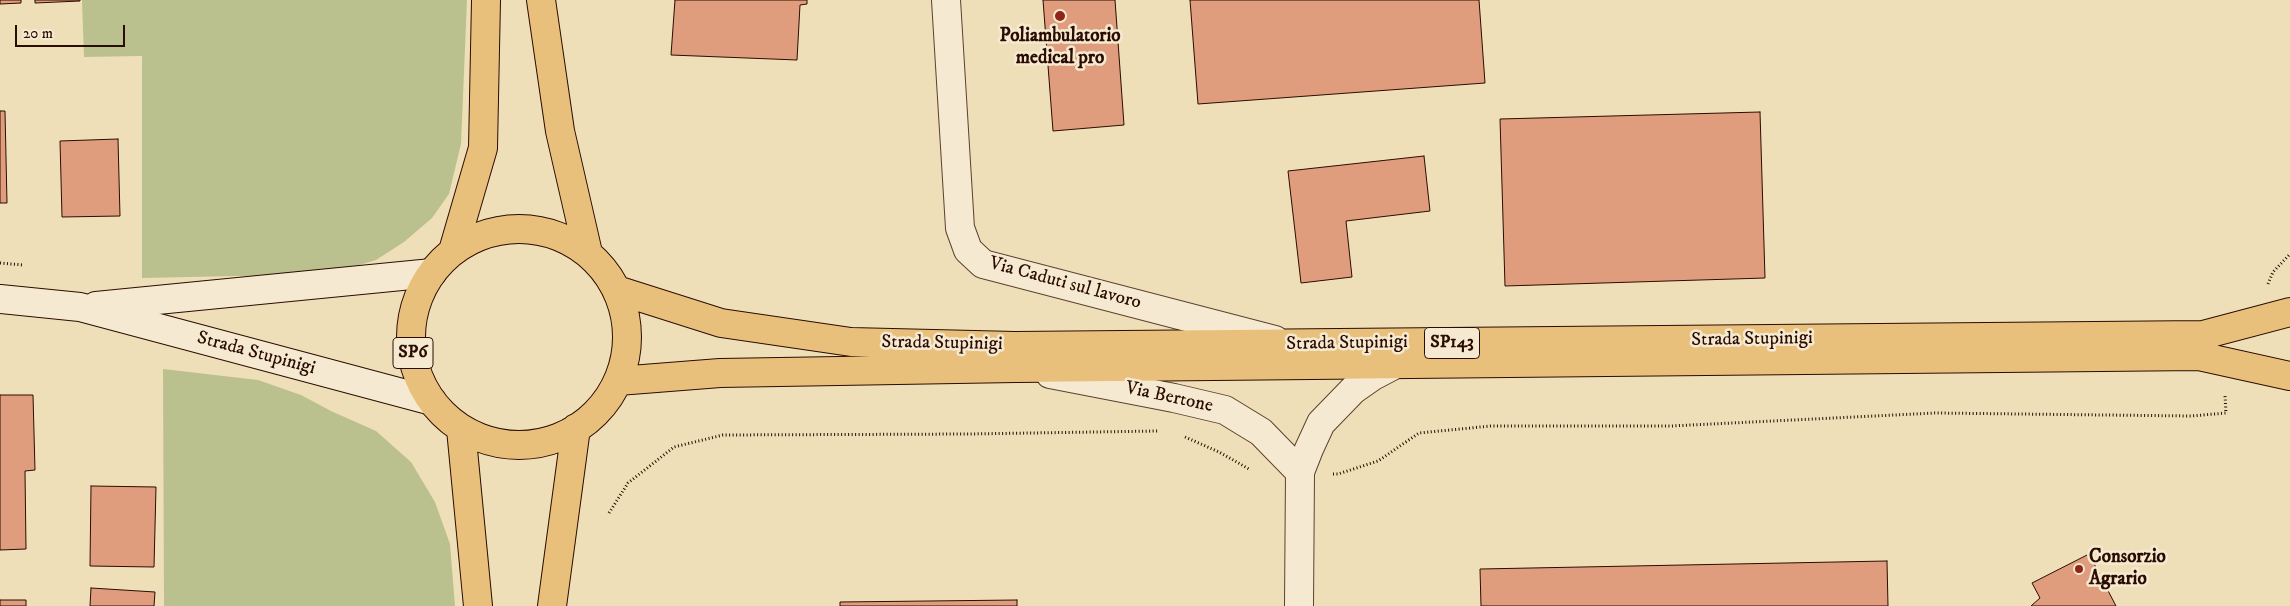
<!DOCTYPE html>
<html>
<head>
<meta charset="utf-8">
<style>
	body { margin:0 }
	#map { position:relative; width:2290px; height:606px; overflow:hidden; background:#efdfb8; font-family:"IM FELL DW Pica",serif }
	canvas { display:block }
	.scale { position:absolute; left:15px; top:25px; width:110px; height:22px; box-sizing:border-box; border:2px solid #2b0c01; border-top:0; padding-left:6px; font-size:15px; line-height:18px; white-space:nowrap; color:#2b0c01; -webkit-text-stroke:4px #f5ead1; paint-order:stroke }
</style>
</head>
<body>
<div id="map">
<canvas width="2290" height="606"></canvas>
<div class="scale">20 m</div>
</div>
<script>
const c = document.querySelector('canvas').getContext('2d');
c.lineJoin = 'round';
function fill(path, color) {
  c.fillStyle = color;
  c.fill(path, 'evenodd');
}
function shape(rows) {
  const path = new Path2D();
  for (const r of rows) {
    if (r.length === 3) {
      path.moveTo(r[0] + r[2], r[1]);
      path.arc(r[0], r[1], r[2], 0, 2 * Math.PI);
      continue;
    }
    path.moveTo(r[0], r[1]);
    for (let i = 2; i < r.length; i += 2) path.lineTo(r[i], r[i + 1]);
  }
  return path;
}
function trace(path, color, width, dash) {
  c.strokeStyle = color;
  c.lineWidth = width;
  c.lineCap = dash ? 'butt' : 'round';
  c.setLineDash(dash || []);
  c.stroke(path);
}
function drawText(font, color, halo, rows, align = 'center') {
  c.font = font + ' "IM FELL DW Pica",serif';
  c.lineWidth = 5;
  c.setLineDash([]);
  c.textBaseline = 'middle';
  c.strokeStyle = halo;
  c.fillStyle = color;
  for (const [text, x, y, turn = 0] of rows) {
    c.save();
    c.translate(x, y);
    c.rotate((+turn || 0) * Math.PI / 180);
    c.textAlign = isNaN(turn) ? turn : align;
    if (halo) c.strokeText(text, 0, 0);
    c.fillText(text, 0, 0);
    c.restore();
  }
}
const green = shape([
	[82,0,467,0,461,144,449,194,432,218,404,242,376,260,336,272,286,278,238,276,142,278,142,56,84,57],
	[163,369,258,380,301,395,331,411,376,431,411,462,435,502,450,544,455,606,164,606]
]);
const building = shape([
	[0,0,21,0,21,3,0,4,0,0],
	[35,0,80,0,80,1,35,3,35,0],
	[675,0,807,0,807,4,800,5,797,60,671,55,675,0],
	[1043,0,1115,0,1124,125,1053,131,1043,0],
	[1190,0,1479,0,1485,83,1198,104,1190,0],
	[0,111,5,111,7,203,0,203,0,111],
	[1760,112,1765,278,1505,286,1500,119,1760,112],
	[118,139,120,216,62,217,60,141,118,139],
	[1424,156,1430,211,1346,221,1352,277,1301,283,1288,171,1424,156],
	[0,395,33,395,35,470,25,471,26,549,0,550,0,395],
	[91,486,156,487,154,567,90,566,91,486],
	[2089,554,2116,606,2031,606,2040,598,2032,583,2089,554],
	[1887,561,1888,606,1481,606,1480,569,1887,561],
	[91,588,155,592,154,606,90,606,91,588],
	[0,600,26,600,26,606,0,606,0,600],
	[1017,600,1017,606,840,606,840,602,1017,600]
]);
const path = shape([
	[0,263,23,265],
	[2268,284,2273,272,2290,254],
	[1185,437,1219,452,1249,469],
	[1333,474,1338,474,1378,461,1419,433,1491,426,1671,426,1935,413,2191,416,2226,413,2225,396],
	[609,513,628,483,674,447,723,435,968,434,1158,431]
]);
const street = shape([
	[946,0,960,228,968,250,983,264,1275,340],
	[1050,374,1174,398,1225,410,1261,432,1300,472],
	[1299,606,1300,472,1309,449,1321,423,1353,390,1373,376,1394,365]
]);
const secondary = shape([
	[0,299,80,307,432,401],
	[96,306,432,273]
]);
const primary = shape([
	[541,0,560,131,588,253],
	[519,337,108],
	[453,251,483,148,486,0],
	[617,290,721,323,851,342,1015,346,2203,335,2290,312],
	[618,381,720,373,1016,368,2199,356,2290,376],
	[461,429,478,606],
	[552,606,576,428]
]);
const markers = [
	[1060,16,6,"#8f2418"],
	[2079,569,5,"#8f2418"]
];
const shields = [
	[1452,343,55],
	[413,353,40]
];
const shieldNames = [
	["SP143",1452,343],
	["SP6",413,353]
];
const poiNames = [
	["Poliambulatorio",1060,37],
	["medical pro",1060,59],
	["Consorzio",2089,558,"left"],
	["Agrario",2089,580,"left"]
];
const streetNames = [
	["Via Caduti sul lavoro",1065,284,15],
	["Strada Stupinigi",1752,340,-1],
	["Strada Stupinigi",942,344,1],
	["Strada Stupinigi",1347,344,-1],
	["Strada Stupinigi",256,354,15],
	["Via Bertone",1169,398,12]
];
fill(green, '#bac18e');
fill(building, '#df9d7e');
trace(building, '#2b0c01', 1);
trace(street, '#5c412f', 30);
trace(secondary, '#2b0c01', 30);
trace(primary, '#2b0c01', 30);
trace(path, '#2b0c01', 3, [1, 2.5]);
trace(street, '#f5ead1', 28);
trace(secondary, '#f5ead1', 28);
trace(primary, '#e8c07c', 28);
for (const [x, y, r, color] of markers) {
  const dot = new Path2D();
  dot.arc(x, y, r, 0, 2 * Math.PI);
  c.fillStyle = color;
  c.fill(dot);
  trace(dot, '#f5ead1', 2);
}
for (const [x, y, w] of shields) {
  const box = new Path2D();
  box.roundRect(x - w / 2, y - 15.5, w, 31, 4);
  c.fillStyle = '#f5ead1';
  c.fill(box);
  trace(box, '#2b0c01', 1);
}
drawText('bold 18px', '#2b0c01', null, shieldNames);
drawText('bold 19px', '#2b0c01', '#f5ead1', poiNames);
drawText('19px', '#2b0c01', '#f5ead1', streetNames);
</script>
</body>
</html>
